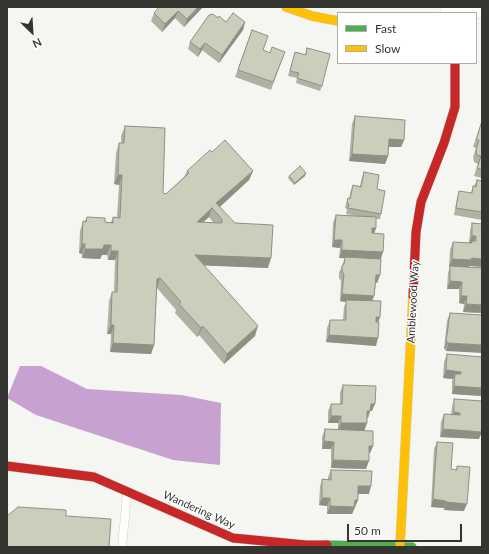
<!DOCTYPE html>
<html>
<head>
<meta charset="utf-8">
<style>
	body { margin:0 }
	#map { position:relative; width:489px; height:554px; overflow:hidden; background:#f5f5f1; font-family:Lato,sans-serif }
	canvas { display:block }
	.frame { position:absolute; inset:0; border:8px solid #343431; pointer-events:none }
	.legend { position:absolute; left:337px; top:12px; width:140px; height:52px; box-sizing:border-box; background:#fff; border:1px solid #aeaead; margin:0; padding:5px 7px; list-style:none; font-size:12px; color:#343431 }
	.legend li { display:flex; align-items:center; gap:8px; height:20px }
	.legend b { width:20px; border:1px solid #aeaead }
	.north { position:absolute; left:12px; top:12px; width:40px; height:40px; -webkit-text-stroke:3px #fff; paint-order:stroke; rotate:155deg; font-size:11px; font-weight:700; line-height:16px; text-align:center; color:#343431 }
	.north::after { content:''; display:block; margin:auto; width:14px; height:18px; background:#343431; clip-path:polygon(50% 0,100% 100%,50% 72%,0 100%) }
	.scale { position:absolute; left:347px; top:524px; width:115px; height:18px; box-sizing:border-box; border:2px solid #343431; border-top:0; padding-left:5px; font-size:12px; line-height:14px; white-space:nowrap; color:#343431; -webkit-text-stroke:3px #fff; paint-order:stroke }
</style>
</head>
<body>
<div id="map">
<canvas width="489" height="554"></canvas>
<div class="frame"></div>
<ul class="legend">
<li><b style="height:5px;background:#4caf50"></b>Fast</li>
<li><b style="height:5px;background:#ffc107"></b>Slow</li>
</ul>
<div class="north">N</div>
<div class="scale">50 m</div>
</div>
<script>
const c = document.querySelector('canvas').getContext('2d');
c.lineJoin = 'round';
function fill(path, color) {
  c.fillStyle = color;
  c.fill(path, 'evenodd');
}
function shape(rows) {
  const path = new Path2D();
  for (const r of rows) {
    path.moveTo(r[0], r[1]);
    for (let i = 2; i < r.length; i += 2) path.lineTo(r[i], r[i + 1]);
  }
  return path;
}
function trace(path, color, width, dash) {
  c.strokeStyle = color;
  c.lineWidth = width;
  c.lineCap = dash ? 'butt' : 'round';
  c.setLineDash(dash || []);
  c.stroke(path);
}
function drawText(font, color, halo, rows, align = 'center') {
  c.font = font + ' Lato,sans-serif';
  c.lineWidth = 3;
  c.setLineDash([]);
  c.textBaseline = 'middle';
  c.strokeStyle = halo;
  c.fillStyle = color;
  for (const [text, x, y, turn = 0] of rows) {
    c.save();
    c.translate(x, y);
    c.rotate((+turn || 0) * Math.PI / 180);
    c.textAlign = isNaN(turn) ? turn : align;
    if (halo) c.strokeText(text, 0, 0);
    c.fillText(text, 0, 0);
    c.restore();
  }
}
const water = shape([
	[20,366,41,366,87,389,181,395,221,403,220,465,173,460,36,415,7,398]
]);
const lane = shape([
	[122,547,127,494]
]);
const street = shape([
	[448,7,449,13],
	[461,13,482,9]
]);
const fast = shape([
	[327,545,412,547]
]);
const slow = shape([
	[286,7,312,16,338,21],
	[400,546,413,296]
]);
const jam = shape([
	[413,296,416,232,421,202,444,143,455,107,455,63],
	[7,466,94,477,233,538,306,545,327,545]
]);
const wall = shape([
	[203,7,184,27,175,18,162,32,151,21,154,13],
	[218,18,226,22,245,22,243,30,219,63,202,50,198,57,188,49,190,42],
	[252,30,263,50,270,53,285,52,271,90,235,77],
	[307,48,322,86,320,91,296,83,297,78,288,76,295,52,305,55],
	[355,116,404,140,401,147,388,147,388,156,385,164,349,161,352,124],
	[481,124,482,124,482,178,474,176,478,164,474,162,473,157,476,148,473,147],
	[125,126,163,193,166,194,184,177,187,171,212,152,253,171,249,180,220,207,268,268,204,265,255,336,224,364,199,335,197,337,175,313,176,310,157,288,154,345,151,354,110,352,111,334,107,334,109,301,112,292,114,292,115,260,108,260,107,255,102,255,100,259,82,258,82,254,79,253,80,231,83,221,85,221,87,217,105,222,111,222,113,217,117,217,119,185,114,184,116,153,119,143,121,143,121,136],
	[209,217,213,222,203,222],
	[364,172,377,189,381,214,380,219,376,219,376,228,374,233,383,252,381,259,380,275,377,283,376,283,374,296,372,301,380,317,378,322,376,346,326,342,327,328,330,320,343,320,344,307,346,302,340,301,341,281,339,278,339,273,345,258,339,258,340,248,332,247,333,222,336,215,358,216,346,214,347,209,345,208,346,204,348,198,349,199,351,190,353,185,360,186,362,177],
	[306,173,305,176,294,185,288,178,289,176],
	[477,180,482,181,482,220,454,215,457,198,459,191,471,193,473,186,474,186],
	[472,223,482,224,469,267,482,268,482,313,463,312,464,304,459,303,459,289,447,289,448,273,450,267,449,267,450,250,453,242,469,243,470,231],
	[450,313,482,315,446,351,445,349,444,349,447,321],
	[447,354,482,357,482,396,452,394,452,381,453,379,443,378,444,362],
	[343,385,372,411,370,411,368,418,367,418,367,423,364,431,373,446,370,453,369,453,366,469,331,468,331,449,322,449,322,437,325,429,338,430,338,423,328,423,328,411,331,404,340,404,340,392],
	[454,399,479,439,440,437,441,422,444,414,451,415,452,407],
	[437,442,451,469,456,470,457,466,464,511,444,510,444,508,431,507,434,449],
	[331,470,369,494,358,494,358,500,352,514,327,514,327,506,319,505,320,487,322,479,328,479,328,477]
]);
const shadedWall = shape([
	[198,7,203,7,184,27,187,19],
	[178,11,175,18,162,32,165,24],
	[245,22,243,30,219,63,222,55],
	[205,43,202,50,198,57,200,49],
	[389,139,404,140,401,147,386,147],
	[352,154,388,156,385,164,349,161],
	[253,171,249,180,215,211,216,203],
	[306,173,305,176,294,185,295,183],
	[118,175,122,175,119,185,114,184],
	[212,208,209,217,193,231,197,222],
	[372,228,376,228,373,236,370,235],
	[472,236,476,236,473,244,472,241,471,243,469,243],
	[334,240,342,240,340,248,332,247],
	[82,244,85,244,82,254,79,253],
	[104,245,111,245,107,255,102,255,100,259,82,258,85,249],
	[342,250,383,252,380,260,339,258],
	[111,251,118,251,115,260,108,260],
	[195,255,271,258,268,268,191,265],
	[472,258,482,259,482,267,469,266,469,268,449,267,452,259],
	[376,275,380,275,377,283,374,282],
	[160,278,157,288,154,289,157,279],
	[450,281,462,282,459,289,447,289],
	[342,294,374,296,371,303,346,300,346,302,340,301],
	[461,296,467,296,464,304,459,303],
	[466,304,482,305,482,313,463,312],
	[376,317,380,317,377,325,374,324],
	[111,325,114,325,111,334,107,334],
	[203,326,199,335,197,337,201,328],
	[258,326,255,336,224,364,227,354],
	[329,335,378,338,376,346,326,342],
	[446,342,448,342,445,349,444,349],
	[113,343,154,345,151,354,110,352],
	[448,343,482,345,482,353,446,351],
	[446,370,461,372,458,379,455,374,453,379,443,378],
	[454,386,482,388,482,396,452,394],
	[371,404,375,404,372,411,370,411,368,418,364,418],
	[454,412,460,413,457,420,451,420],
	[331,416,341,416,338,423,328,423],
	[341,423,367,423,364,431,338,430],
	[443,429,482,432,479,439,440,437],
	[324,441,334,442,331,449,322,449],
	[369,446,373,446,370,453,366,453],
	[333,460,369,461,366,469,331,468],
	[358,486,371,486,369,494,355,494],
	[322,498,330,498,327,506,319,505],
	[433,499,446,501,444,508,431,507],
	[355,500,358,500,352,514,327,514,330,506],
	[446,502,467,504,464,511,444,510]
]);
const building = shape([
	[159,7,198,7,187,19,178,11,165,24,154,13,159,7],
	[233,13,245,22,222,55,205,43,200,49,190,42,209,15,213,14,218,18,219,16,226,22,233,13],
	[252,30,268,36,263,50,270,53,272,47,285,52,273,82,238,70,252,30],
	[307,48,330,54,322,86,297,78,299,73,290,71,295,52,306,55,307,48],
	[355,116,405,120,404,140,389,139,388,156,352,154,355,116],
	[481,124,482,124,482,170,477,168,481,156,477,155,476,150,479,140,476,140,481,124],
	[125,126,165,128,163,193,166,194,189,173,187,171,210,150,212,152,225,140,253,171,216,203,235,223,273,225,271,258,195,255,258,326,227,354,203,326,201,328,179,304,181,302,160,278,157,279,154,345,113,343,114,325,111,325,112,292,117,292,118,251,111,251,111,245,104,245,103,249,85,249,85,244,82,244,83,221,86,222,87,217,105,218,105,222,113,223,113,217,120,218,122,175,118,175,119,143,124,143,125,126],
	[212,208,222,219,222,223,197,222,212,208],
	[300,166,306,173,295,183,289,176,300,166],
	[364,172,379,175,377,189,385,191,381,214,348,208,349,204,347,203,348,198,350,199,353,185,361,187,364,172],
	[477,180,482,181,482,212,456,208,459,191,472,193,473,186,476,187,477,180],
	[336,215,376,217,376,228,372,228,372,233,384,234,383,252,342,250,342,240,334,240,336,215],
	[472,223,482,224,482,259,472,258,471,260,452,259,453,242,472,243,472,241,476,241,476,236,472,236,472,223],
	[345,257,381,259,380,275,376,275,374,296,342,294,344,274,342,271,342,266,344,264,345,257],
	[450,266,482,268,482,305,466,304,467,296,461,296,462,282,450,281,450,266],
	[346,300,381,301,380,317,376,317,376,322,379,322,378,338,329,335,330,320,346,320,346,300],
	[450,313,482,315,482,345,448,343,448,342,446,342,450,313],
	[447,354,482,357,482,388,454,386,455,374,461,374,461,372,446,370,447,354],
	[343,385,376,386,375,404,371,404,370,411,367,411,367,423,341,423,341,416,331,416,331,404,342,404,343,385],
	[454,399,482,401,482,432,443,429,444,414,460,415,460,413,454,412,454,399],
	[325,429,373,431,373,446,369,446,369,461,333,460,334,442,324,441,325,429],
	[437,442,453,443,451,469,457,470,457,466,470,467,467,504,446,502,446,501,433,499,437,442],
	[331,470,372,471,371,486,358,486,358,500,355,500,354,507,330,506,330,498,322,498,322,479,331,480,331,470],
	[18,507,66,510,66,516,111,519,109,547,7,547,7,516,18,507]
]);
const streetNames = [
	["Amblewood Way",413,302,-87],
	["Wandering Way",199,510,24]
];
fill(water, '#c7a2d0');
trace(lane, '#d1d2cf', 9);
trace(street, '#d1d2cf', 17);
trace(fast, '#d1d2cf', 10);
trace(slow, '#d1d2cf', 10);
trace(jam, '#d1d2cf', 10);
trace(lane, '#fefefd', 8);
trace(street, '#fefefd', 16);
trace(fast, '#4caf50', 9);
trace(slow, '#ffc107', 9);
trace(jam, '#c62828', 9);
fill(wall, '#afb1a2');
fill(shadedWall, '#8f9084');
fill(building, '#cccebc');
trace(building, '#8f9084', 1);
drawText('11px', '#343431', '#fff', streetNames);
</script>
</body>
</html>
